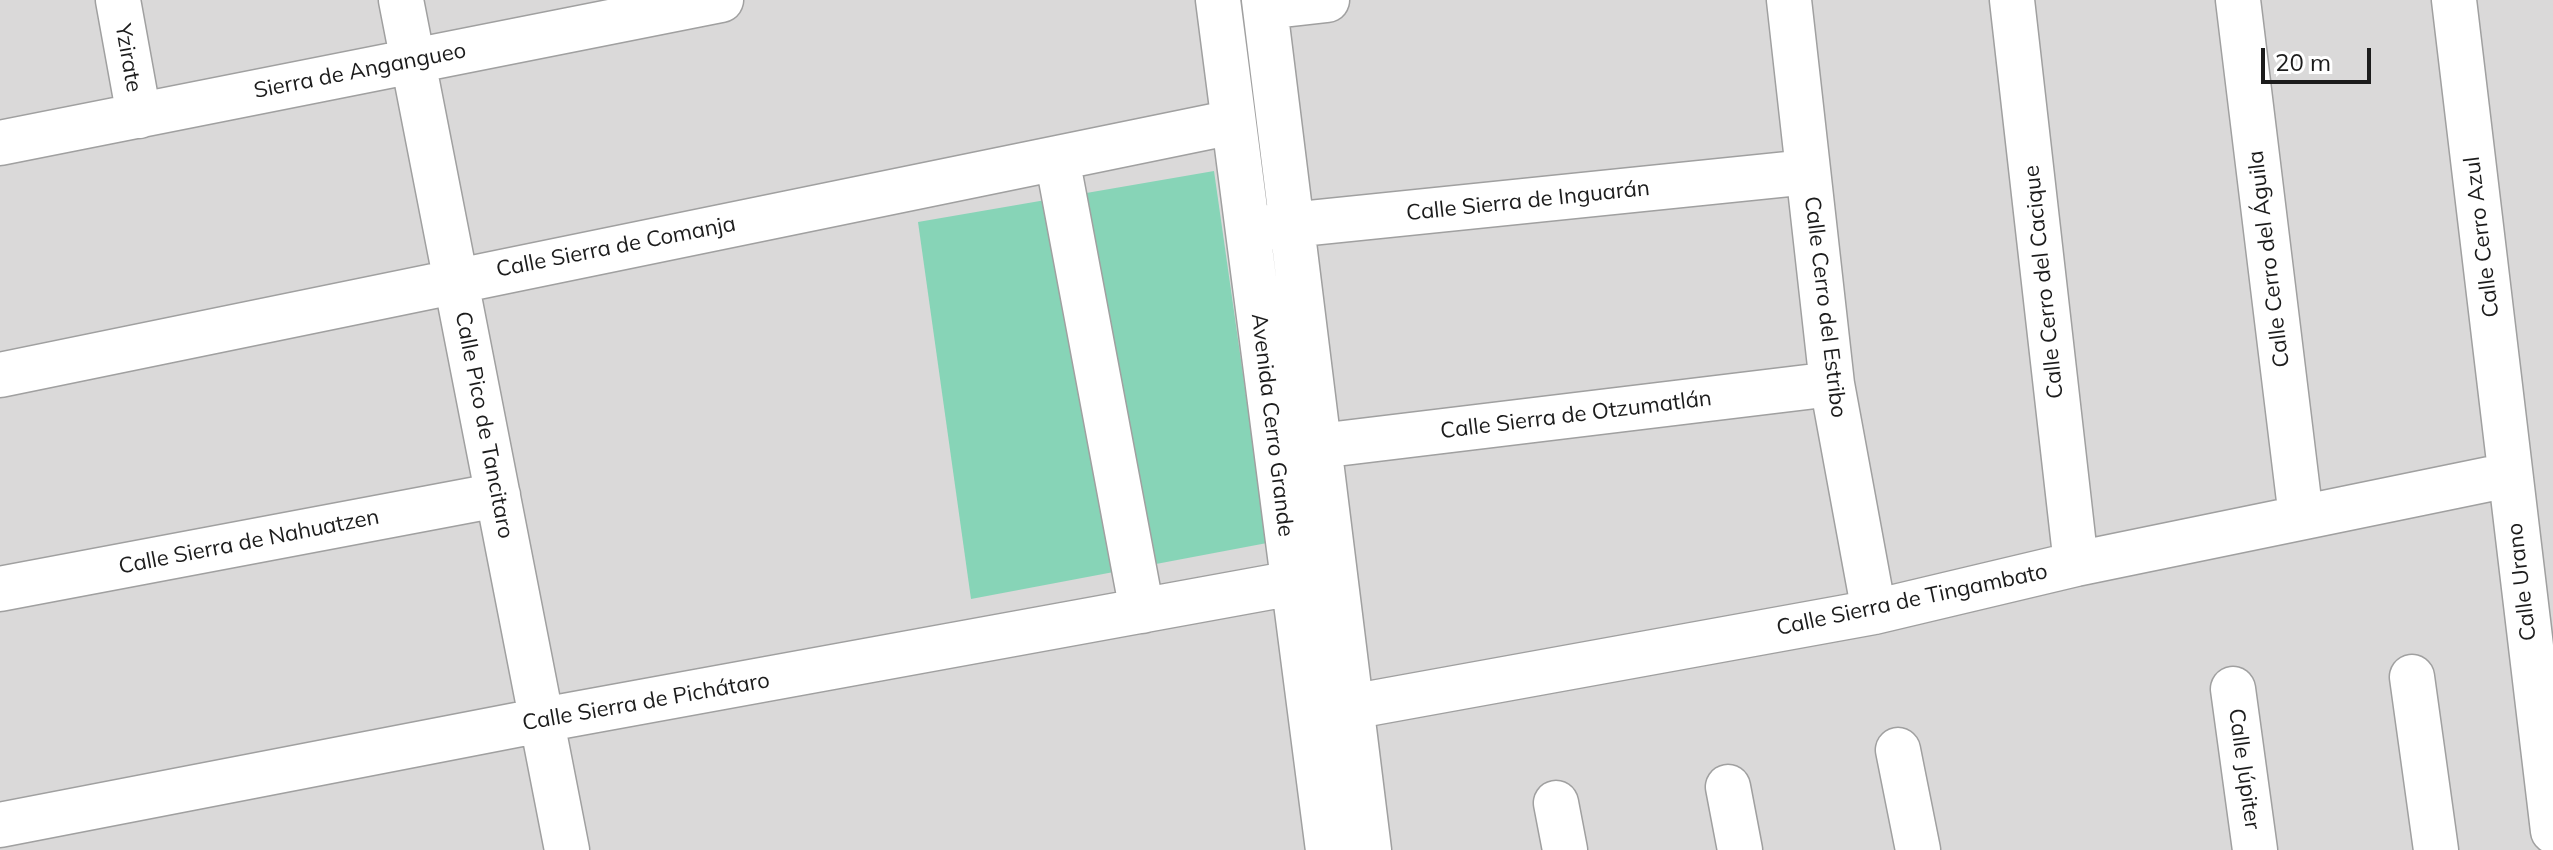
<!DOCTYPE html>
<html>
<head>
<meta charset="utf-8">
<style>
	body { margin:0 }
	#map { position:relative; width:2553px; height:850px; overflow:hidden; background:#ece9e2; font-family:Mulish,sans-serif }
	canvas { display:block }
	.scale { position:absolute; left:2261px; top:48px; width:110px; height:36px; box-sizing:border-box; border:4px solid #1c1c1c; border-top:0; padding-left:10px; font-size:24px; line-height:28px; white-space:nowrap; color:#1c1c1c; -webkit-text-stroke:6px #fff; paint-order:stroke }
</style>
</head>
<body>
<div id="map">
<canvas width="2553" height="850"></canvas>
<div class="scale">20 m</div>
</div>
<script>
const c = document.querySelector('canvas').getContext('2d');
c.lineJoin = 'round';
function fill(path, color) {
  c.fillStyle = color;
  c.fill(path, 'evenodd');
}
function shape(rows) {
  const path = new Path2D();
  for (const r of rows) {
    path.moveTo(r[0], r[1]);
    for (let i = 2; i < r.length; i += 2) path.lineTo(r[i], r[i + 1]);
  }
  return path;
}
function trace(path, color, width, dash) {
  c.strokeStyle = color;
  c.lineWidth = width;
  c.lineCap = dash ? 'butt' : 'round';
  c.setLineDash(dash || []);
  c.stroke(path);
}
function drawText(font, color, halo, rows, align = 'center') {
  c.font = font + ' Mulish,sans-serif';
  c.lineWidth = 8;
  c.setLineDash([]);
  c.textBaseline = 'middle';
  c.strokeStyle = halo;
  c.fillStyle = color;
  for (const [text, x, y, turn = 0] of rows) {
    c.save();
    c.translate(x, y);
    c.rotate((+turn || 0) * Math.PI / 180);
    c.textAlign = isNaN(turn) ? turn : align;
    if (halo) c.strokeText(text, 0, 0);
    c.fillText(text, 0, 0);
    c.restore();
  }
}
const residential = shape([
	[0,0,1220,0,1353,850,0,850],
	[1270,0,2553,0,2553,850,1371,850]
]);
const pitch = shape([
	[1214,171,1267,543,971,599,918,222]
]);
const minor = shape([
	[118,0,139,116],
	[401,0,567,850],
	[1218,0,1328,850],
	[1264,0,1369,850],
	[1789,0,1832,384,1874,612],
	[2012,0,2076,564],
	[2238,0,2301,517],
	[2454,0,2553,831],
	[1265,7,1327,0],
	[0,143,721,0],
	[1057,158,1142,611],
	[1261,228,1808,172],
	[0,375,1233,122],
	[1319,446,1832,384],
	[0,589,498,495],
	[2412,677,2436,850],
	[2233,689,2255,850],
	[1312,714,1874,612,2076,564,2509,475],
	[1898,750,1918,850],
	[1728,787,1740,850],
	[1556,803,1565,850],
	[0,825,542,720,1293,583]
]);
const streetNames = [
	["Yzirate",128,58,80],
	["Sierra de Angangueo",360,71,-11],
	["Calle Sierra de Inguarán",1528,201,-6],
	["Calle Cerro Azul",2482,237,-97],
	["Calle Sierra de Comanja",616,247,-11],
	["Calle Cerro del Águila",2269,259,-97],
	["Calle Cerro del Cacique",2044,282,-96],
	["Calle Cerro del Estribo",1825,307,83],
	["Calle Sierra de Otzumatlán",1576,415,-7],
	["Calle Pico de Tancitaro",484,425,79],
	["Avenida Cerro Grande",1272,425,83],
	["Calle Sierra de Nahuatzen",249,542,-11],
	["Calle Urano",2522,582,-97],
	["Calle Sierra de Tingambato",1912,600,-12],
	["Calle Sierra de Pichátaro",646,702,-10],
	["Calle Júpiter",2244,769,82]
];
fill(residential, '#dad9d9');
fill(pitch, '#87d4b7');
trace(minor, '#a0a0a0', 47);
trace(minor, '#fff', 44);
drawText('22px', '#1c1c1c', '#fff', streetNames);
</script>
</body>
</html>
